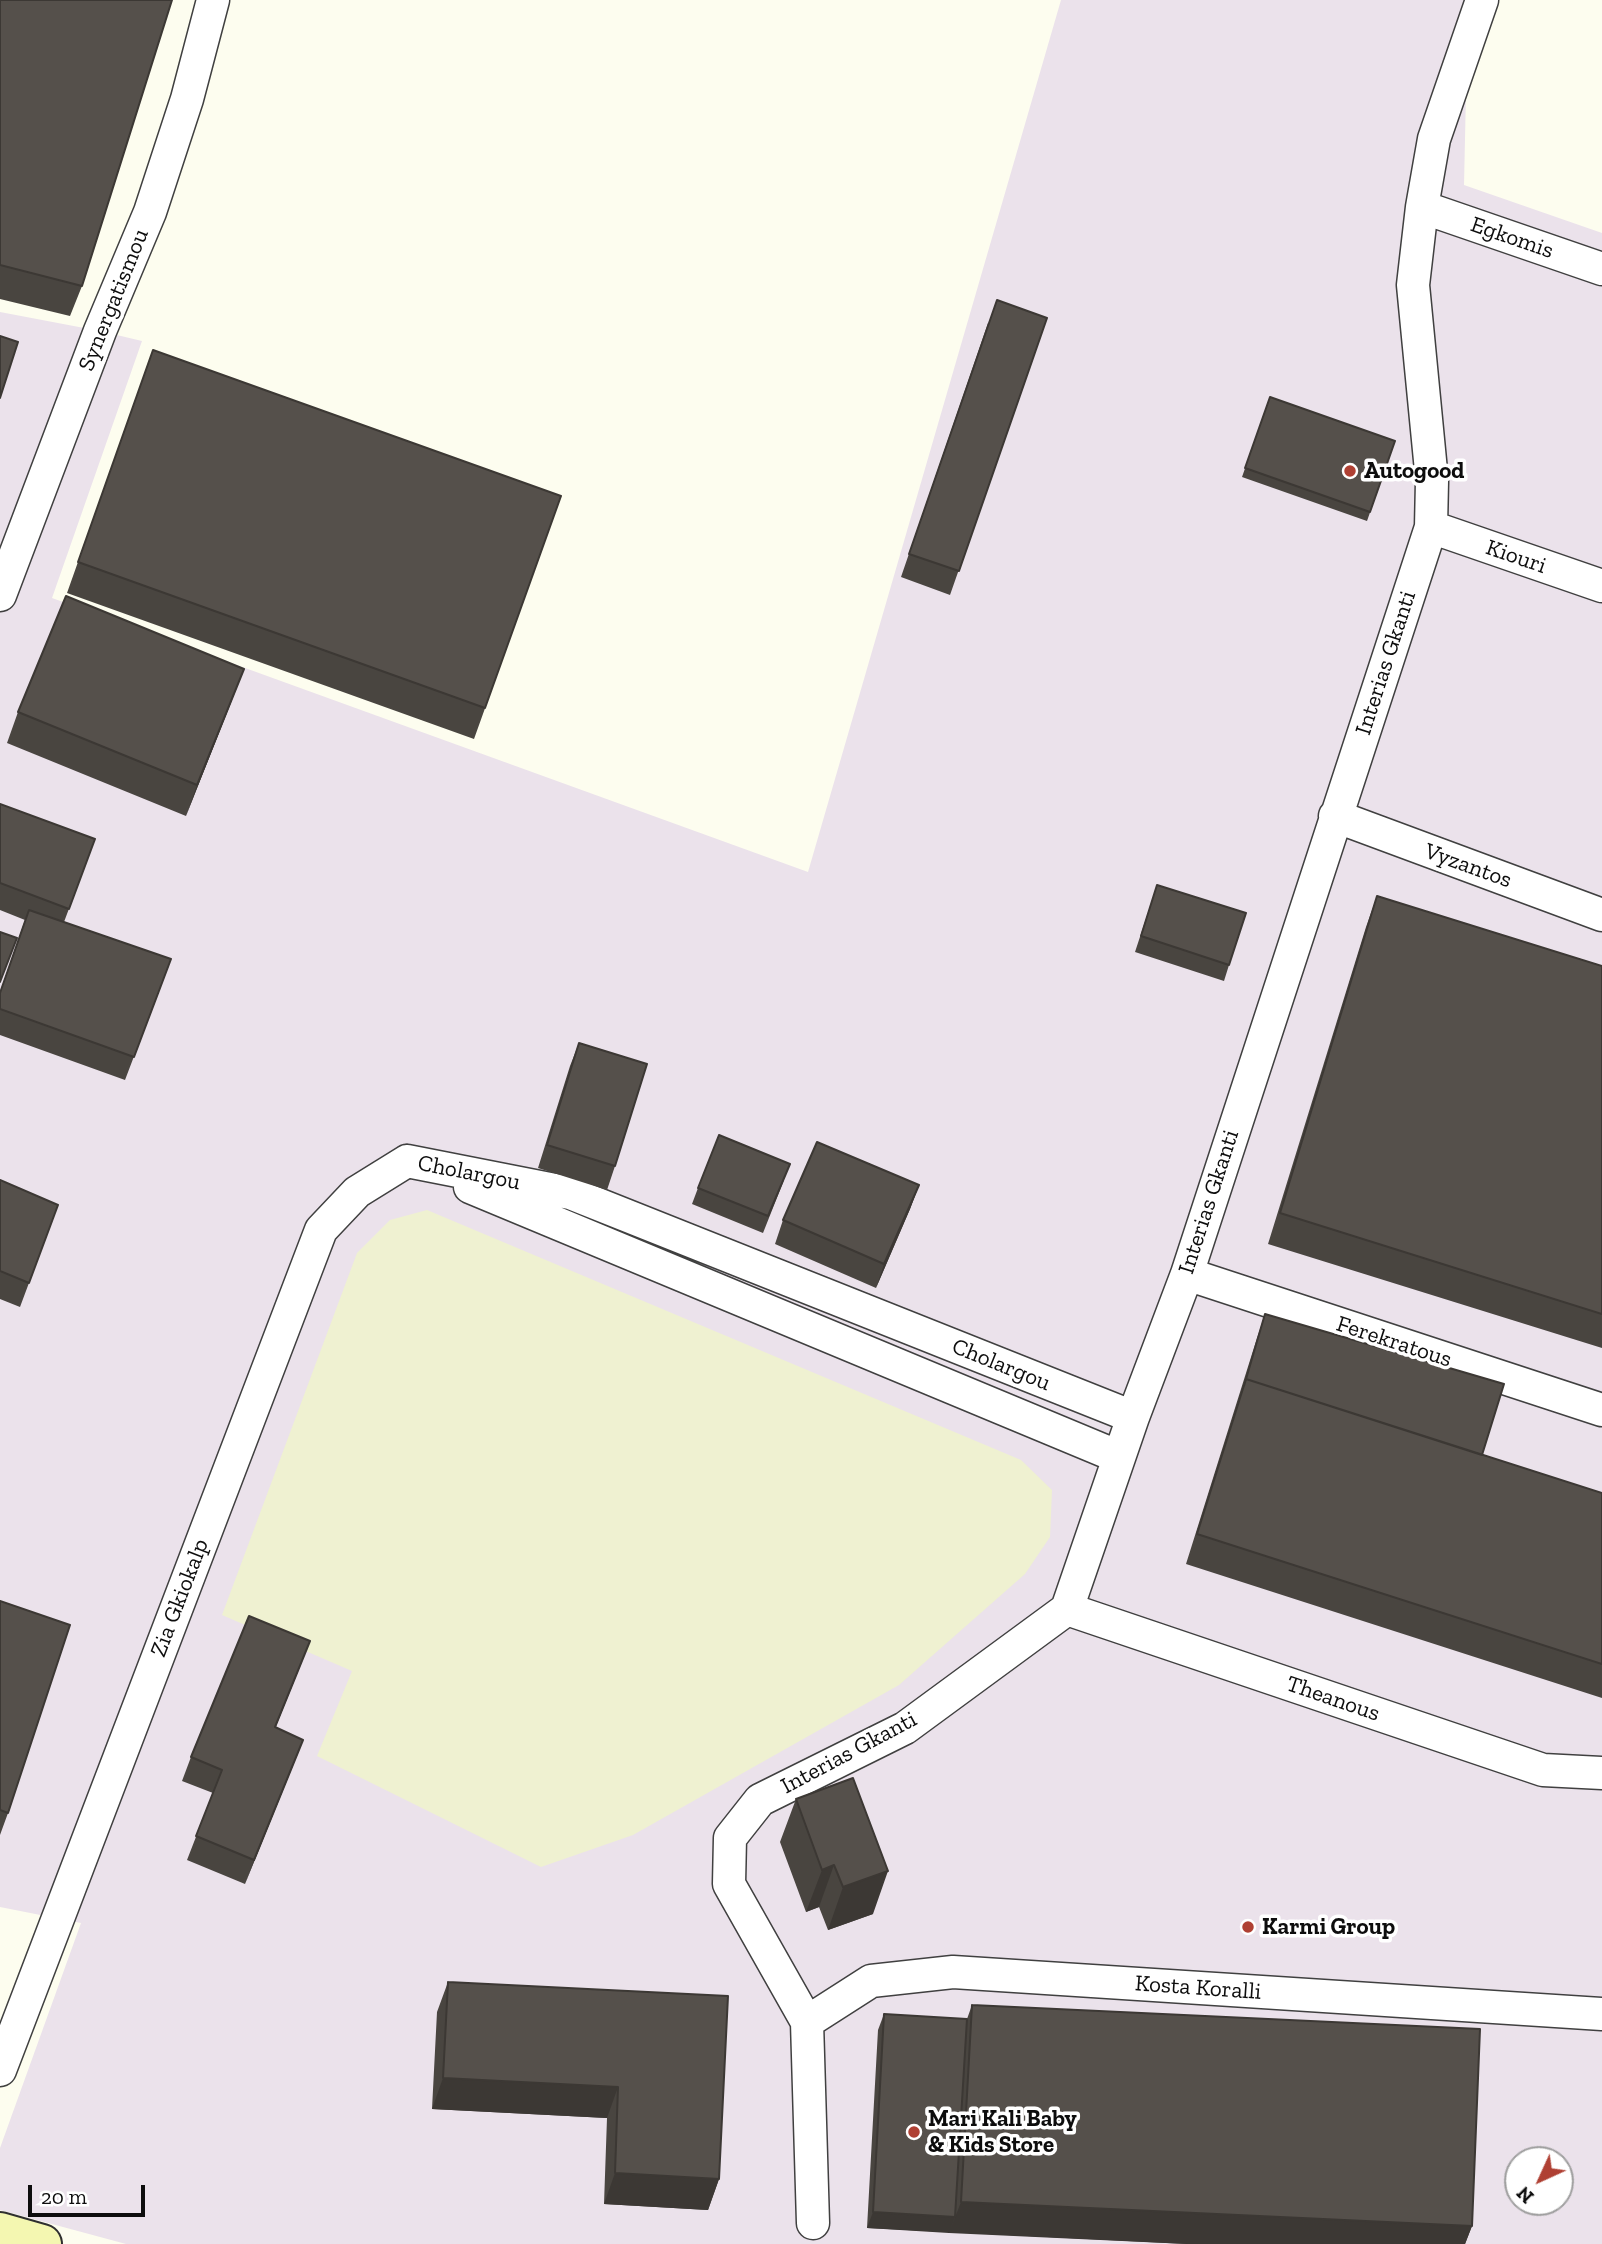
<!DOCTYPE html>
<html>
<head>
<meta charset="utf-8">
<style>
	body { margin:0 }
	#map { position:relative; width:1602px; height:2244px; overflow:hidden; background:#fdfdef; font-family:"Zilla Slab",serif }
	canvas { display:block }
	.north { position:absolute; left:1504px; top:2146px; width:70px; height:70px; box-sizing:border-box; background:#fff; border:2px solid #9e9e9e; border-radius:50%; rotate:225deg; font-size:19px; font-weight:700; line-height:28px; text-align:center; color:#0d0d0d }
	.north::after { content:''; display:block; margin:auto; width:24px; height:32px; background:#af4033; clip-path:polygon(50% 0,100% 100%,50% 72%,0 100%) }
	.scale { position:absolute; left:28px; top:2185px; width:117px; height:32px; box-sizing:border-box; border:4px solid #0d0d0d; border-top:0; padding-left:9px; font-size:21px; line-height:24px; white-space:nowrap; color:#0d0d0d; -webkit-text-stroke:5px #fff; paint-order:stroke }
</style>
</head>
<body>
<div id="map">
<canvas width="1602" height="2244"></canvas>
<div class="north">N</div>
<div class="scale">20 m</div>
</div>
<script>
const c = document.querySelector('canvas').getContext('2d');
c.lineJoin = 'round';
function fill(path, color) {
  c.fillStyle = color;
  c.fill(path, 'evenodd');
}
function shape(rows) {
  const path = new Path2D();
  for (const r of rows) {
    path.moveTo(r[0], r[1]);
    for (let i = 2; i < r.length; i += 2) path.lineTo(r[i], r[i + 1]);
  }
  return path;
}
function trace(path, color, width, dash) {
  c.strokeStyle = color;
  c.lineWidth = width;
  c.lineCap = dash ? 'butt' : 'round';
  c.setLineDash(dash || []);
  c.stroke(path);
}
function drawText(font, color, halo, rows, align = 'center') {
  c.font = font + ' "Zilla Slab",serif';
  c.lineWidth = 7;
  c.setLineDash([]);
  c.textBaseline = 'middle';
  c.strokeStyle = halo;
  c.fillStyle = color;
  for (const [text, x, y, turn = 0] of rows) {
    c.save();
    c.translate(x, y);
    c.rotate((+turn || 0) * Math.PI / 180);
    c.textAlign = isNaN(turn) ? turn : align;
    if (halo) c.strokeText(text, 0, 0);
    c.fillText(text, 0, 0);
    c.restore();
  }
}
const industrial = shape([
	[1061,0,1468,0,1464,185,1602,233,1602,2244,126,2244,0,2210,0,2148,81,1923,0,1907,0,312,100,331,142,341,52,598,808,872],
	[1518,2160,1560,2160,1560,2202,1518,2202]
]);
const farmland = shape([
	[427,1210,1021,1460,1052,1490,1050,1537,1025,1574,899,1685,633,1835,541,1867,317,1756,352,1671,222,1615,357,1253,390,1220]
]);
const minor = shape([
	[1422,207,1602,269],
	[1431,527,1602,586],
	[0,595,100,331,150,212,187,99,213,0],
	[1335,816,1602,915],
	[407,1161,570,1193,1133,1417],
	[470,1187,1119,1457],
	[1187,1274,1602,1410],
	[1067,1609,1543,1770,1602,1773],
	[807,2022,871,1981,953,1972,1602,2014],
	[0,2070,321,1230,357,1192,407,1161],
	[813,2223,807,2022,729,1884,730,1838,760,1800,905,1728,1067,1609,1133,1417,1187,1274,1431,527,1432,481,1413,285,1422,207,1434,139,1482,0]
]);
const secondary = shape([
	[0,2232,42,2244]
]);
const wall = shape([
	[0,0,82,286,70,316,0,299],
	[1047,318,950,595,901,577,988,323],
	[153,350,561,496,474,739,67,593],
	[1270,397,1395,441,1367,521,1242,477],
	[232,700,186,816,7,743,18,712],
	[0,804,95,839,64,922,171,959,125,1080,0,1035,0,992,25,920,0,910],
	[1157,885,1229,965,1224,981,1135,952],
	[1377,896,1602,966,1602,1348,1268,1244,1366,927],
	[579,1043,615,1166,607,1190,538,1168,570,1066],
	[0,1180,58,1205,20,1307,0,1299],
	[784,1180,763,1233,692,1204,698,1188],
	[919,1185,910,1209,876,1288,775,1244,783,1220],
	[1265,1314,1482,1455,1602,1493,1602,1698,1186,1564,1257,1338],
	[0,1601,8,1813,0,1835],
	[301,1664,275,1728,294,1763,245,1884,187,1860,213,1793,182,1781,191,1757],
	[796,1799,873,1914,828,1930,819,1907,806,1912,780,1842],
	[448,1982,728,1996,719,2179,708,2210,604,2204,607,2118,432,2109,437,2012],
	[972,2005,1472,2226,1465,2244,1187,2244,867,2228,878,2030,884,2014,967,2019]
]);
const shadedWall = shape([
	[244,669,232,700,186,816,197,785],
	[919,1185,910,1209,876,1288,884,1264],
	[310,1641,301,1664,266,1751,275,1727],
	[303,1740,294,1763,245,1884,254,1860],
	[834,1865,819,1907,806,1912,822,1870],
	[888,1871,873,1914,828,1930,843,1887],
	[443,2078,618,2087,607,2118,432,2109],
	[615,2173,719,2179,708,2210,604,2204],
	[961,2202,1472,2226,1465,2244,1187,2244,949,2233],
	[873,2212,955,2217,949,2233,867,2228]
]);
const building = shape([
	[0,0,172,0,82,286,0,265,0,0],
	[997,300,1047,318,959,571,909,554,997,300],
	[0,336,18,342,0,398,0,336],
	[153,350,561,496,485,708,78,562,153,350],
	[1270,397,1395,441,1370,512,1245,468,1270,397],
	[66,596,244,669,197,785,18,712,66,596],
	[0,804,95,839,69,909,0,883,0,804],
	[1157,885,1246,913,1229,965,1141,936,1157,885],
	[1377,896,1602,966,1602,1314,1280,1213,1377,896],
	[29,910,171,959,134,1057,0,1009,0,993,29,910],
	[0,932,17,938,0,982,0,932],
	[579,1043,647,1064,615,1166,547,1145,579,1043],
	[719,1135,790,1164,768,1216,698,1188,719,1135],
	[817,1142,919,1185,884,1264,783,1220,817,1142],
	[0,1180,58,1205,29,1283,0,1271,0,1180],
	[1265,1314,1504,1384,1482,1455,1246,1379,1244,1386,1265,1314],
	[1246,1379,1602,1493,1602,1664,1197,1534,1246,1379],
	[0,1601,70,1625,8,1813,0,1810,0,1601],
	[249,1616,310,1641,275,1727,303,1740,254,1860,196,1836,222,1770,191,1757,249,1616],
	[853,1778,888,1871,843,1887,834,1865,822,1870,796,1799,853,1778],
	[448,1982,728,1996,719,2179,615,2173,618,2087,443,2078,448,1982],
	[972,2005,1480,2029,1472,2226,961,2202,972,2005],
	[884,2014,967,2019,955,2217,873,2212,884,2014]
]);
const markers = [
	[1350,471,7,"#af4033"],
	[1248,1927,7,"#af4033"],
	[914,2132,7,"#af4033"]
];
const streetNames = [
	["Egkomis",1512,238,19],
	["Synergatismou",114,300,-68],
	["Kiouri",1516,557,19],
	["Interias Gkanti",1386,663,-72],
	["Vyzantos",1468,866,20],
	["Cholargou",469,1173,11],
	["Interias Gkanti",1209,1202,-72],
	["Ferekratous",1394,1342,18],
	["Cholargou",1001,1365,22],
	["Zia Gkiokalp",180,1598,-69],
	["Theanous",1333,1699,19],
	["Interias Gkanti",849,1753,-28],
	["Kosta Koralli",1198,1988,4]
];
const poiNames = [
	["Autogood",1364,471],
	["Karmi Group",1262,1927],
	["Mari Kali Baby",928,2119],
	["& Kids Store",928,2145]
];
fill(industrial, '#ebe2eb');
fill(farmland, '#eff1d1');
trace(minor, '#404040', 35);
trace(secondary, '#2f2f2f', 42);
trace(minor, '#fff', 32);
trace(secondary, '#f4f7b1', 38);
fill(wall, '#494540');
fill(shadedWall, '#3c3834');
fill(building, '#55504b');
trace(building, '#3c3834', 2);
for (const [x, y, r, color] of markers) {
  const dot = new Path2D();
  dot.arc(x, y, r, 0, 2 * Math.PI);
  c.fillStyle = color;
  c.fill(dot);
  trace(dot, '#fff', 2.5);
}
drawText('23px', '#0d0d0d', '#fff', streetNames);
drawText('bold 23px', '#0d0d0d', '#fff', poiNames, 'left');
</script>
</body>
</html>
